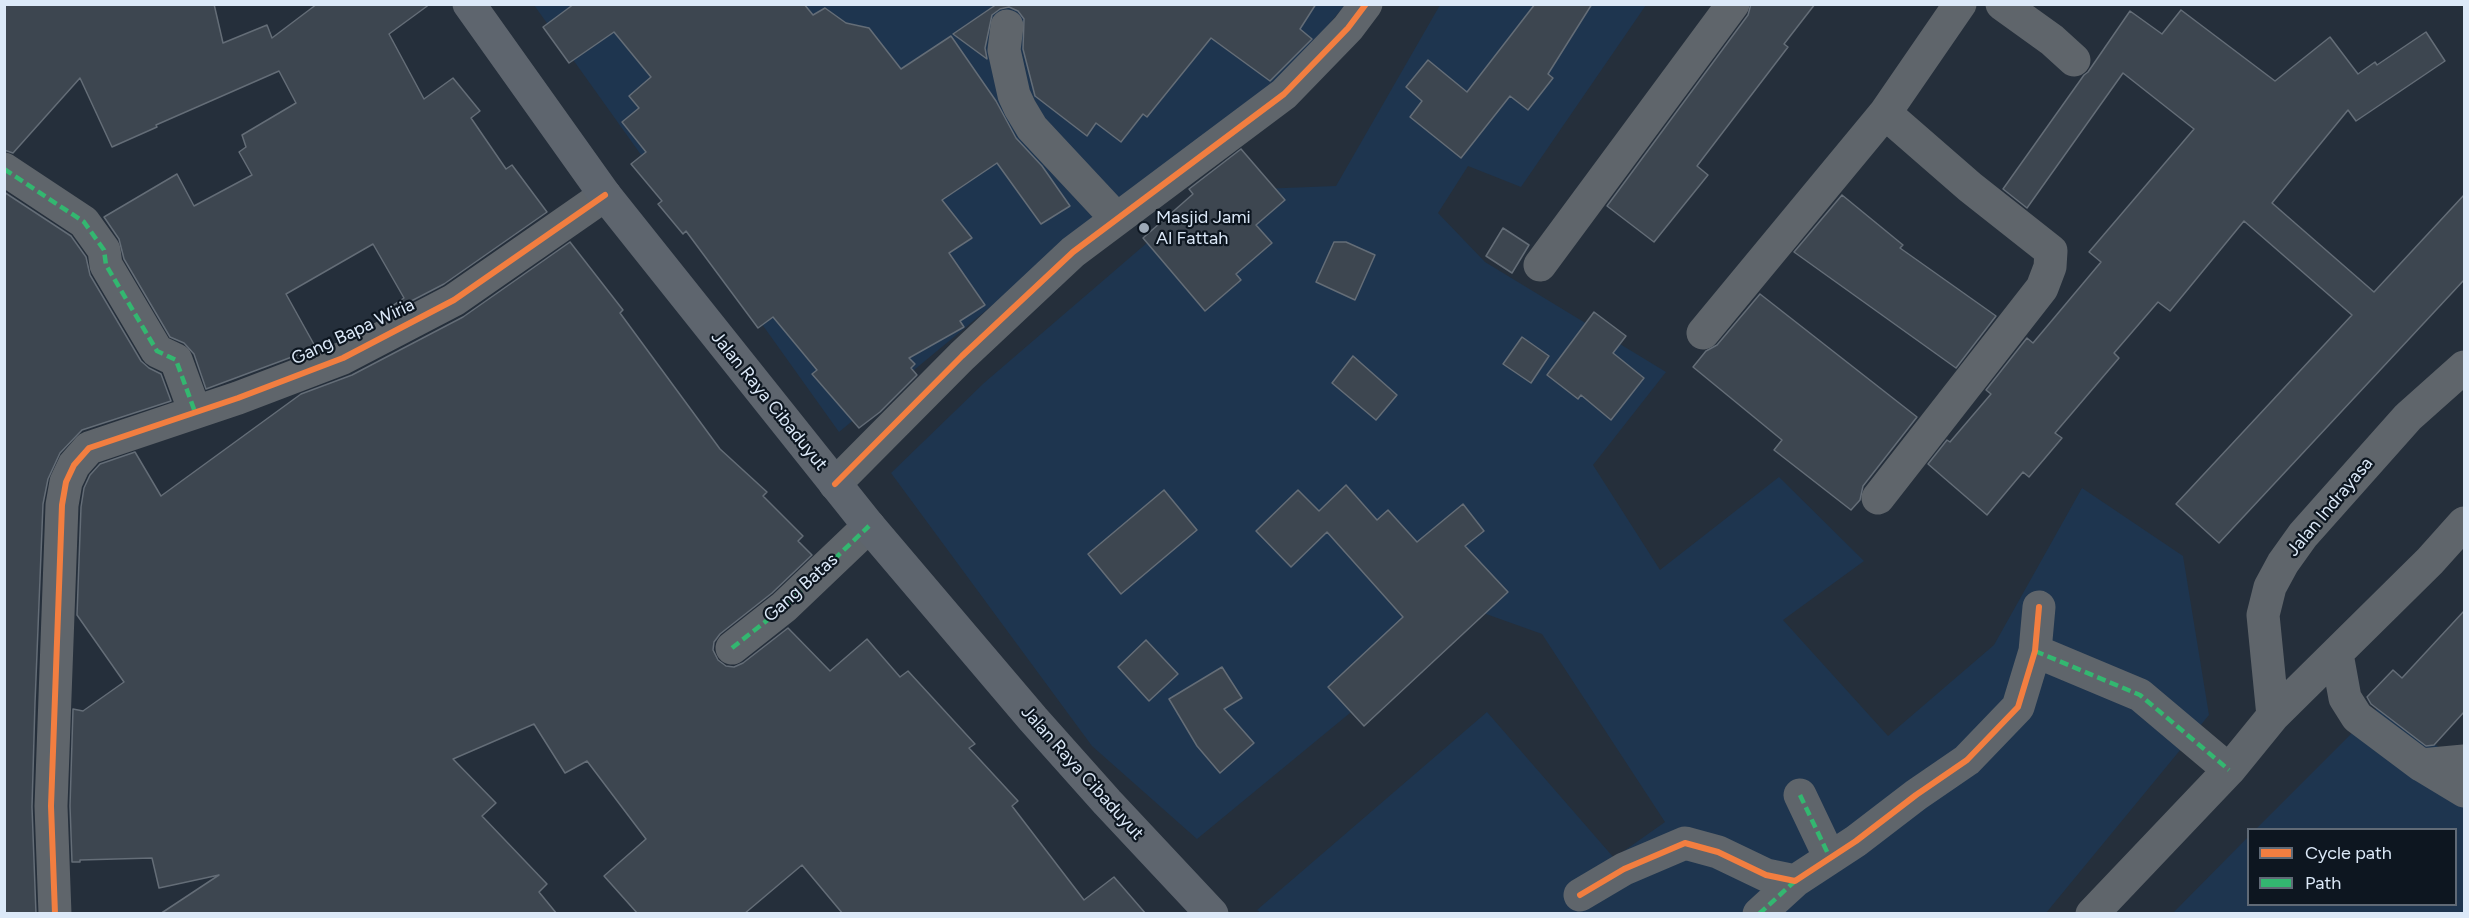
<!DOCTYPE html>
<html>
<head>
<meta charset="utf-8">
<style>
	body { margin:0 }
	#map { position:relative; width:2469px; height:918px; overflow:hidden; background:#252f3b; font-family:Figtree,sans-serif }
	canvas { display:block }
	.frame { position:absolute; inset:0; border:6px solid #dce9f8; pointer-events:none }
	.legend { position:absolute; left:2247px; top:828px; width:210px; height:78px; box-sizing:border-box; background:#0d1620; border:2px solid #606a76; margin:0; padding:8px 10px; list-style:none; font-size:18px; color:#dce9f8 }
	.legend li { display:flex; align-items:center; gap:12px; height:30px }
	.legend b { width:30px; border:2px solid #606a76 }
</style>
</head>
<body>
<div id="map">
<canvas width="2469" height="918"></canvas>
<div class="frame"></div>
<ul class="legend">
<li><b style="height:8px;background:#f27e40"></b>Cycle path</li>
<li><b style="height:8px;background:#33b770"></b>Path</li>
</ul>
</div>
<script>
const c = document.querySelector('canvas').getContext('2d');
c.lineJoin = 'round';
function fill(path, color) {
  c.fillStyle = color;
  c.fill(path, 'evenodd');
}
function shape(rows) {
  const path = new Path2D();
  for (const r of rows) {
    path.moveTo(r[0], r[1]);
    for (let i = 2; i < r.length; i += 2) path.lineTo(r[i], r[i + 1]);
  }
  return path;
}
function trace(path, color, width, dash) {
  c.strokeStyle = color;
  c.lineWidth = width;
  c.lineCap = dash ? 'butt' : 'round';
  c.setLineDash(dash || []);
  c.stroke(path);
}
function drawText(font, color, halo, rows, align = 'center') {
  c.font = font + ' Figtree,sans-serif';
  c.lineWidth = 4.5;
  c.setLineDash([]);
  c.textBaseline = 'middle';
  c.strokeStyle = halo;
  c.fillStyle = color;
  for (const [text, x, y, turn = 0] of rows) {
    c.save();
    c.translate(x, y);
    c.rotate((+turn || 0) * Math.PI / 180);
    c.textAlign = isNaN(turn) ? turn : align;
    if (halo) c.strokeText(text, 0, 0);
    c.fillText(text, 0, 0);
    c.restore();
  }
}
const built = shape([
	[534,5,1345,5,1272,92,1116,203,839,432],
	[1440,5,1646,5,1521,187,1468,166,1438,213,1485,262,1666,372,1593,465,1660,570,1779,477,1864,561,1783,620,1888,736,1994,645,2082,488,2183,556,2209,715,2046,913,1261,913,1257,910,1487,712,1614,858,1665,822,1542,634,1475,610,1197,839,1092,746,891,473,984,383,1148,242,1259,189,1336,186],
	[2383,702,2464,768,2464,913,2172,914,2248,837,2248,904,2456,904,2456,830,2256,829]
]);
const building = shape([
	[4,4,214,4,223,43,267,25,272,38,317,4,430,4,389,34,424,99,453,78,480,111,471,118,506,169,512,165,547,212,444,284,394,310,392,306,404,298,373,244,286,294,316,348,206,389,194,354,184,343,170,337,124,259,119,239,104,217,177,174,194,206,252,175,239,152,246,147,242,135,296,103,279,71,156,125,157,127,112,147,80,78,13,153,4,150,4,4],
	[574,4,804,4,813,15,825,8,846,23,869,28,901,69,951,36,996,101,1016,138,1042,166,1070,206,1041,224,997,163,942,200,972,238,949,253,985,305,960,321,964,327,909,358,915,364,911,368,917,375,880,412,859,428,812,374,817,370,773,317,758,328,686,231,683,234,658,204,662,201,631,164,646,152,622,122,639,108,629,96,651,77,614,32,569,63,543,27,574,4],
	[997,4,1316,4,1300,29,1312,39,1270,81,1211,38,1147,117,1143,114,1121,142,1096,123,1087,136,1035,96,1023,49,1024,19,1018,11,1009,7,1000,9,992,15,985,48,987,59,953,34,997,4],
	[1535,4,1592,4,1548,74,1553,78,1528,110,1510,96,1461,158,1410,117,1422,101,1406,87,1428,60,1467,92,1535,4],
	[1751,4,1815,4,1784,44,1788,47,1697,166,1708,175,1654,242,1607,206,1748,15,1751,4],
	[2181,10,2275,81,2330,37,2358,74,2375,62,2377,65,2426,32,2445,61,2356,121,2348,110,2272,203,2374,292,2464,195,2464,280,2219,543,2176,504,2352,315,2244,221,2170,311,2158,302,2114,353,2119,358,2055,433,2062,438,2029,477,2023,472,1987,515,1928,464,1947,440,1950,442,1991,394,1986,390,2027,338,2033,343,2101,262,2089,252,2194,129,2123,73,2027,208,2003,189,2084,75,2088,72,2130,11,2162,34,2181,10],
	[1241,149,1285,200,1256,225,1272,243,1236,274,1241,280,1205,311,1143,238,1193,194,1189,189,1241,149],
	[4,192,71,236,86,257,90,275,141,361,149,368,161,374,171,401,82,430,60,453,48,479,43,504,35,703,32,807,36,914,4,914,4,192],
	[1842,195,1903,245,1900,248,1996,316,1956,368,1794,252,1842,195],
	[1503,228,1529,245,1512,273,1486,256,1503,228],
	[570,242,623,310,620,313,720,449,767,492,763,496,803,536,798,541,812,555,772,593,720,634,714,642,713,650,718,660,726,666,734,667,743,663,788,628,830,671,867,639,900,677,908,671,975,744,969,748,1018,801,1012,806,1084,900,1114,877,1146,914,843,914,802,865,744,914,638,914,604,876,646,839,587,761,565,773,534,724,453,759,496,803,482,816,547,884,539,892,557,914,160,914,219,875,159,888,152,858,80,860,80,862,72,862,70,806,73,709,83,711,124,682,77,615,81,507,84,488,90,475,100,464,135,452,161,496,301,394,352,375,463,317,570,242],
	[1334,242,1346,242,1375,255,1355,300,1316,282,1334,242],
	[1760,294,1917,417,1863,486,1860,500,1851,510,1774,450,1782,440,1693,367,1706,351,1717,345,1760,294],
	[1594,312,1626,336,1613,353,1644,378,1611,420,1581,395,1578,399,1547,375,1594,312],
	[1522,337,1549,356,1531,383,1503,364,1522,337],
	[1353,356,1397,395,1376,420,1332,383,1353,356],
	[1346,485,1377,520,1388,510,1417,542,1463,504,1484,531,1465,546,1508,592,1364,726,1328,687,1403,617,1327,532,1291,567,1256,531,1298,490,1319,511,1346,485],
	[1164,490,1197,530,1121,594,1088,554,1164,490],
	[2464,611,2464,712,2434,745,2426,746,2371,704,2367,697,2393,670,2402,678,2464,611],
	[1146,640,1178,674,1149,701,1118,667,1146,640],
	[1222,667,1242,698,1224,709,1254,743,1220,773,1197,746,1169,699,1222,667]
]);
const minor = shape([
	[2002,4,2052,40,2074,60],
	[1007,26,1004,50,1014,95,1020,108,1032,128,1116,218],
	[4,169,84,222,104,250,106,265,157,351,176,360,195,412],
	[1540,265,1733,4],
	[1703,333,1885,113,1960,4],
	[835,484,962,356,1073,252,1284,94,1348,28,1366,4],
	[1878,498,2042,288,2050,267,2051,251,1970,187,1885,113],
	[732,648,784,607,869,526],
	[2035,651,2140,695,2229,770],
	[2337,654,2345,698,2357,717,2421,765,2464,761],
	[2273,716,2263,615,2270,587,2283,563,2303,535,2408,417,2464,367],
	[2421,765,2464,791],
	[1800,795,1830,858],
	[1580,895,1624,869,1685,843,1718,852,1766,875,1795,881,1856,841,1916,795,1967,760,2018,707,2035,651,2039,607],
	[55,914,51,806,62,505,66,482,74,465,89,448,238,398,343,358,454,300,605,195],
	[1759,914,1795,881],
	[2092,914,2229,770,2273,716,2430,561,2464,523]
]);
const major = shape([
	[469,4,605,195,869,526,1033,719,1107,802,1212,914]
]);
const quiet = shape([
	[4,169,84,222,104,250,106,265,157,351,176,360,195,412],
	[732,648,784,607,869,526],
	[2035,651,2140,695,2229,770],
	[1800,795,1830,858],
	[1759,914,1795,881]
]);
const cycleway = shape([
	[835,484,962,356,1073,252,1284,94,1348,28,1366,4],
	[1580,895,1624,869,1685,843,1718,852,1766,875,1795,881,1856,841,1916,795,1967,760,2018,707,2035,651,2039,607],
	[55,914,51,806,62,505,66,482,74,465,89,448,238,398,343,358,454,300,605,195]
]);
const markers = [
	[1144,228,6,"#9ca8b6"]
];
const poiNames = [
	["Masjid Jami",1156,218],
	["Al Fattah",1156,239]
];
const streetNames = [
	["Gang Bapa Wiria",353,332,-25],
	["Jalan Raya Cibaduyut",769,401,51],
	["Jalan Indrayasa",2330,507,-50],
	["Gang Batas",801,588,-42],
	["Jalan Raya Cibaduyut",1082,773,48]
];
fill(built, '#1e354f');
fill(building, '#3d4650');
trace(building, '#646d77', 1.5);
trace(minor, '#5f656b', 33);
trace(major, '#5e656e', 33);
trace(quiet, '#33b770', 4.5, [9, 4.5]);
trace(cycleway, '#f27e40', 6);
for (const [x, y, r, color] of markers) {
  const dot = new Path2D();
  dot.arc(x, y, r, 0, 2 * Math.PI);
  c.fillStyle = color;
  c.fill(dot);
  trace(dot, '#0d1620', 2);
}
drawText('18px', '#dce9f8', '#0d1620', poiNames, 'left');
drawText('18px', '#dce9f8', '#0d1620', streetNames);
</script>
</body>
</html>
